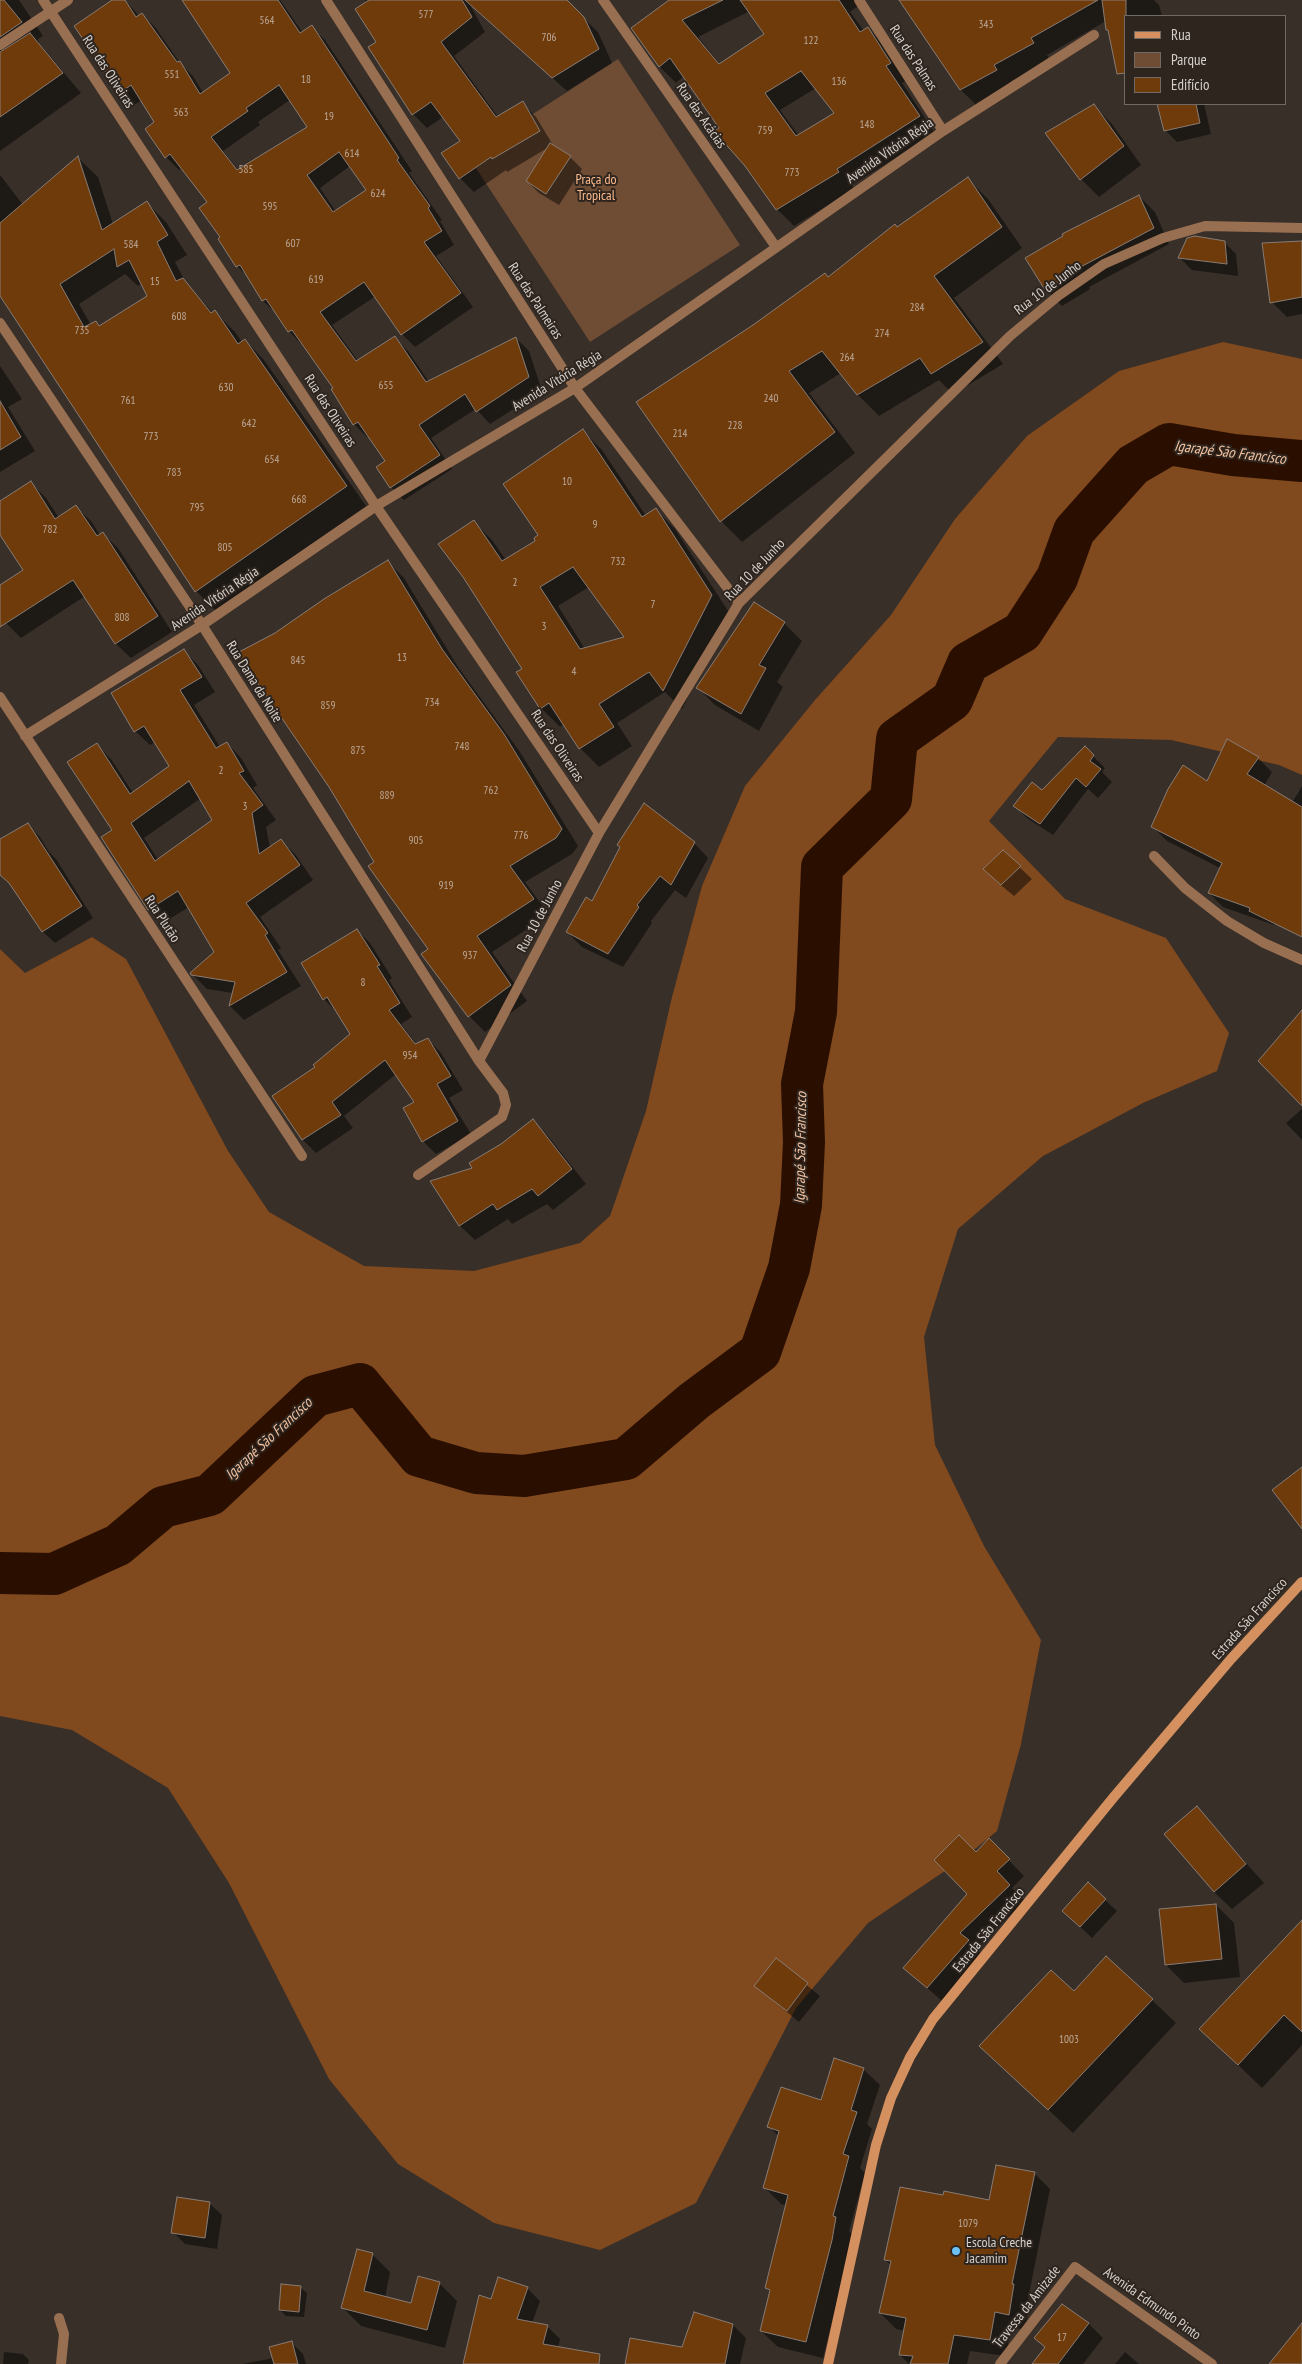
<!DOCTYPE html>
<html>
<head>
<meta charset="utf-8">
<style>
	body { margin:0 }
	#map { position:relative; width:1302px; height:2364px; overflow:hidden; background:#382f29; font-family:"PT Sans Narrow",sans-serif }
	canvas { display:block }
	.legend { position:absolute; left:1124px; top:15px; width:162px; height:90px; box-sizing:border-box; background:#2e251f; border:1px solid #716964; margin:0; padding:6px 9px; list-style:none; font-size:15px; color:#d6d0cc }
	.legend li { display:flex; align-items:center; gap:10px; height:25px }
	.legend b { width:25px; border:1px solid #716964 }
</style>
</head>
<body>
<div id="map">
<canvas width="1302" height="2364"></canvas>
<ul class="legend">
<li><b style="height:6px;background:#d4905f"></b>Rua</li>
<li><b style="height:14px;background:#6f4d34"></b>Parque</li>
<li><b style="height:14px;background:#703b0b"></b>Edifício</li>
</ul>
</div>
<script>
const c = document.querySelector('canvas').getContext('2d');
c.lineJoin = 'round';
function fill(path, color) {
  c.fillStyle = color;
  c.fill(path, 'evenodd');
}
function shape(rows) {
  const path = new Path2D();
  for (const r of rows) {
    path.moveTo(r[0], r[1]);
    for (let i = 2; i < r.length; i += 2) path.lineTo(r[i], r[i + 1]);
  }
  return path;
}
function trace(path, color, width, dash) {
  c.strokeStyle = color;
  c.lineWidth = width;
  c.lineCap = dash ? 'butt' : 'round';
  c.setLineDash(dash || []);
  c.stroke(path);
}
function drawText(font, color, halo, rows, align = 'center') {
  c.font = font + ' "PT Sans Narrow",sans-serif';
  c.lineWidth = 4;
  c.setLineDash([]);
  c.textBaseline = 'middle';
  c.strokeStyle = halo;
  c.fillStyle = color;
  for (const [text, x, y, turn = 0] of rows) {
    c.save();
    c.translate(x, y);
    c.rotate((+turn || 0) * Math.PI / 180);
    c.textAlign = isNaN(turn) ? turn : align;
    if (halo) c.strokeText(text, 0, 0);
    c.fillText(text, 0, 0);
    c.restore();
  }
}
const green = shape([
	[618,59,740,245,590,342,468,156]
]);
const forest = shape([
	[1223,342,1302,359,1302,775,1279,765,1171,740,1058,737,989,821,1065,899,1166,938,1229,1033,1217,1071,1143,1103,1043,1156,958,1229,924,1337,935,1445,984,1546,1041,1640,1021,1744,997,1831,964,1858,868,1923,796,2008,696,2203,600,2250,494,2223,398,2164,329,2079,229,1883,168,1788,72,1730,0,1716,0,949,25,973,92,937,126,959,228,1151,269,1212,364,1266,474,1271,580,1243,610,1216,646,1111,672,997,702,886,745,786,815,700,891,615,955,519,1027,436,1119,371]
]);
const shadow = shape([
	[0,0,19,0,43,36,38,39,39,43,81,93,0,151],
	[114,0,125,0,139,16,142,14,155,27,180,63,193,76,203,93,232,73,183,0,280,0,303,33,311,27,325,40,412,171,409,173,442,220,440,221,454,245,436,256,473,307,415,347,402,334,376,296,332,325,358,361,395,338,408,351,429,382,516,338,529,351,542,391,490,424,476,409,431,438,452,469,404,500,391,487,386,461,369,436,367,437,354,424,335,388,302,345,289,331,277,314,263,301,249,278,237,266,222,238,209,202,182,168,179,170,166,157,156,122,142,100,134,105,121,92],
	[290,100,309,127,239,171,223,151,260,125,258,122],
	[350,166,368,190,336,212,320,188],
	[365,0,551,0,583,18,598,32,612,63,567,91,469,3,485,32,454,56,498,117,522,103,536,117,553,145,551,146,570,157,582,169,559,205,539,193,527,181,549,147,507,172,506,170,474,192,460,178,461,141,443,117,427,128,413,114,378,42],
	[671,0,854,0,858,6,850,12,864,31,868,28,884,45,907,80,902,83,935,133,852,185,854,189,794,226,777,209,684,76,676,83,659,66],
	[750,11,766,34,720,64,698,37],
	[816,88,836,114,799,136,780,110],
	[902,0,1154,0,1159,5,1162,16,1126,16,1126,73,1116,64,1106,21,1047,55,1050,60,1010,82,1013,87,977,106,961,90],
	[1158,104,1204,104,1211,134,1177,142,1165,130],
	[1094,106,1112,124,1141,165,1099,197,1081,179],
	[78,158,98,177,113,224,147,203,166,222,187,255,175,262,186,283,213,313,215,312,235,332,242,342,245,340,264,360,366,506,216,611,196,591,0,294,0,175,23,205],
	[125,274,138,286,142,283,149,296,100,327,96,322,91,325,79,304],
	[967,178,988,199,1022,248,954,298,1003,364,953,394,939,380,879,416,858,395,841,373,809,393,855,453,742,542,721,521,638,402,828,279],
	[1139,196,1155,212,1169,244,1089,287,1090,289,1062,306,1046,290,1026,259],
	[1224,242,1236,254,1238,276,1192,270,1180,258],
	[1302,242,1302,314,1287,317,1272,302],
	[0,366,22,399,8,407,35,451,0,472],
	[583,431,602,450,646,516,656,510,675,529,730,614,682,709,665,692,617,723,632,746,599,767,580,748,564,724,560,727,541,708,523,669,473,521,492,540,506,560,537,541],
	[589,587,626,638,585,649,558,606],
	[31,483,46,498,59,518,76,507,91,521,100,535,103,534,118,548,172,632,131,658,116,644,85,596,21,638,6,623,0,614,0,587,24,571,0,532,0,502],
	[388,562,404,578,458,667,520,752,578,846,572,854,525,882,549,915,492,952,527,1001,485,1032,469,1016,376,863,276,634],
	[784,623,802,641,777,682,783,687,759,731,715,705,697,687],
	[184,651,198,665,215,692,194,705,220,747,227,743,241,758,257,785,253,788,276,820,266,827,270,848,281,840,295,854,313,880,260,917,281,948,278,950,301,986,244,1020,230,1006,233,993,207,989,192,974,216,952,189,907,163,923,149,909,114,831,97,745,111,759,133,793,171,766,155,742,150,745,135,731],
	[201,798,214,820,159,861,144,838],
	[1093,756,1105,768,1102,772,1112,782,1098,798,1088,789,1053,835,1027,818,1015,806,1042,791],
	[1258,758,1272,772,1264,786,1292,803,1302,786,1302,926,1285,913,1274,925,1223,907,1209,893,1220,868,1167,841,1153,827,1207,783],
	[28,825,40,837,49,852,56,859,93,918,55,943,43,932,0,865,0,841],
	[694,843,708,858,686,898,675,890,651,921,652,923,623,967,582,947,567,932,593,903],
	[1003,852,1032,879,1014,896,996,881],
	[357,930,370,943,392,978,389,980,412,1017,401,1024,417,1045,428,1039,441,1053,463,1090,449,1098,471,1134,436,1154,423,1141,416,1102,396,1074,344,1116,353,1128,316,1153,303,1140,274,1096,317,1067,352,1034,337,1012,324,999],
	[1302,1109,1302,1140,1286,1123],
	[533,1121,548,1136,586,1184,553,1210,547,1204,512,1224,508,1219,475,1240,460,1226,431,1182,474,1169],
	[1196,1808,1264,1883,1232,1909,1214,1892],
	[989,1840,1024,1876,1012,1888,1025,1901,976,1948,983,1956,943,2002,905,1968,969,1894,976,1853],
	[1105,1900,1117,1911,1092,1938,1076,1923],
	[1216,1905,1234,1923,1240,1977,1184,1983,1166,1965],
	[1302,1921,1302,2045,1262,2088,1201,2029],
	[776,1960,820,1996,799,2022,756,1986],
	[1074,1993,1152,2000,1176,2023,1073,2133,981,2046],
	[863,2069,880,2085,867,2124,872,2129,860,2168,865,2173,849,2231,852,2234,848,2257,823,2358,778,2347,761,2331,770,2292,766,2288,787,2206,781,2204,765,2188,779,2137,769,2126,822,2102],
	[1034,2173,1050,2189,1028,2299,1030,2301,1025,2330,1011,2327,1006,2356,970,2351,967,2364,909,2364,900,2355,905,2331,896,2329,880,2313,891,2265,885,2260,944,2196,990,2202],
	[210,2204,222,2215,217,2249,185,2244,173,2232],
	[372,2254,390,2272,385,2298,412,2305,439,2283,457,2301,445,2348,361,2326,343,2308],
	[301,2288,307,2293,304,2317,286,2316,280,2310],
	[527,2288,540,2301,532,2323,547,2326,560,2339,558,2348,599,2364,464,2364,492,2301],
	[694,2313,733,2325,746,2338,740,2364,626,2364,683,2349],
	[1088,2323,1103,2338,1083,2364,1033,2364,1046,2348,1036,2338],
	[291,2342,303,2354,306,2364,242,2364,274,2358],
	[4,2352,23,2354,29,2360,28,2364,3,2364],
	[1125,2352,1139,2364,1115,2364]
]);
const river = shape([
	[0,1573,54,1574,118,1545,163,1507,210,1495,315,1396,360,1384,419,1456,476,1473,524,1476,626,1459,694,1401,760,1352,789,1268,801,1205,804,1142,802,1084,816,1012,822,867,891,799,897,739,952,700,968,663,1022,632,1057,578,1074,531,1133,465,1169,444,1233,455,1302,461]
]);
const building = shape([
	[0,0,4,0,22,22,0,37,0,0],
	[112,0,125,0,136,17,142,13,177,62,180,61,200,94,230,73,182,0,278,0,300,33,312,25,399,158,397,160,430,206,428,208,442,231,424,242,461,293,401,335,364,282,320,312,356,361,395,336,426,382,516,337,529,377,476,412,465,394,419,425,440,455,390,488,376,467,385,461,358,422,353,425,331,389,333,388,292,330,288,332,266,299,262,301,240,265,236,267,218,239,220,237,199,208,207,202,170,154,165,158,145,129,154,122,131,85,120,93,74,26,112,0],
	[279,85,307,127,237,170,211,137,248,111,246,108,279,85],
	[339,152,366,190,333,212,307,175,339,152],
	[369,0,462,0,472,17,441,42,496,117,523,101,540,131,492,159,491,157,459,179,441,153,460,141,431,102,412,115,368,47,376,42,355,9,369,0],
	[465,0,567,0,584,17,599,49,552,78,465,0],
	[669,0,723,0,682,20,719,64,764,34,740,0,839,0,860,32,868,27,891,63,886,66,920,116,837,169,839,172,776,210,745,166,714,131,719,128,670,58,659,67,631,28,669,0],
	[801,71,834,113,796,136,765,93,801,71],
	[899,0,1098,0,1031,38,1034,43,994,65,997,70,960,90,899,0],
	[1102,0,1126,0,1126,73,1117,74,1108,30,1106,30,1102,0],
	[30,33,63,73,0,117,0,52,30,33],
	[1094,104,1124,146,1080,180,1045,133,1094,104],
	[1157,104,1196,104,1200,123,1164,131,1157,104],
	[550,143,571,156,546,194,526,181,550,143],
	[78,156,102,230,147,201,168,235,157,242,176,281,183,278,211,313,215,310,238,344,245,339,347,486,195,592,0,296,0,223,78,156],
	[114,249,117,267,129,260,147,296,99,326,96,321,84,327,60,284,114,249],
	[968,177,1002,227,934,276,983,342,931,374,920,358,857,395,822,351,789,371,835,432,720,522,636,402,753,325,825,273,828,277,895,224,897,227,968,177],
	[1139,195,1154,228,1073,271,1074,273,1045,290,1025,258,1063,236,1062,234,1139,195],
	[1195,236,1225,241,1227,264,1178,258,1187,238,1195,236],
	[1302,241,1302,297,1270,303,1262,243,1302,241],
	[0,401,21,437,0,450,0,401],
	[583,429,642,517,656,508,712,595,663,691,649,672,599,704,614,727,579,749,549,703,540,709,516,672,522,669,463,577,438,544,474,520,502,561,535,541,534,538,538,535,503,484,583,429],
	[573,567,624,637,580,649,540,587,573,567],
	[31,481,55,519,76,505,97,536,103,532,158,616,115,644,73,580,0,627,0,585,23,570,0,535,0,501,31,481],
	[388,560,442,649,504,734,562,829,556,838,510,866,534,899,477,936,511,985,468,1017,421,954,428,949,368,866,374,862,329,787,237,653,275,633,324,599,388,560],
	[754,602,785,622,759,665,766,668,741,714,696,688,754,602],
	[184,649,202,677,180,690,216,748,227,742,244,771,239,773,263,805,252,813,259,854,281,839,300,865,246,903,268,933,265,935,287,972,229,1006,235,982,191,975,190,973,214,952,178,891,148,910,101,837,112,830,67,762,97,743,130,794,169,766,144,726,134,732,111,693,184,649],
	[189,781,212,820,155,861,131,823,189,781],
	[1227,739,1259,757,1247,774,1302,807,1302,937,1249,911,1250,908,1208,893,1222,863,1151,827,1168,789,1183,765,1207,781,1227,739],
	[1085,746,1094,755,1090,761,1101,769,1086,787,1076,778,1040,824,1013,806,1032,782,1042,790,1085,746],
	[644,803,695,842,671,885,660,876,637,905,639,907,608,954,566,932,586,897,592,901,620,847,617,845,644,803],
	[28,823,82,906,42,932,9,883,0,875,0,839,28,823],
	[1003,850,1021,866,1001,885,983,869,1003,850],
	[357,929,380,965,377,966,400,1003,389,1010,415,1044,428,1038,451,1076,437,1084,458,1121,422,1142,403,1108,414,1102,385,1060,332,1102,341,1115,302,1140,272,1096,315,1067,313,1065,350,1034,327,997,323,1000,301,963,357,929],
	[1302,1010,1302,1106,1258,1061,1302,1010],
	[533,1119,572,1169,538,1196,532,1189,497,1210,493,1204,459,1226,430,1181,472,1168,469,1163,501,1144,533,1119],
	[1302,1467,1302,1529,1272,1490,1302,1467],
	[1197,1806,1246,1864,1214,1892,1164,1834,1197,1806],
	[959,1835,976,1852,989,1838,1010,1859,997,1871,1010,1885,960,1933,969,1940,927,1988,903,1968,967,1894,934,1860,959,1835],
	[1088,1882,1106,1899,1080,1927,1062,1911,1088,1882],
	[1216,1904,1222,1959,1165,1965,1159,1909,1216,1904],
	[1302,1920,1302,2032,1284,2015,1238,2065,1199,2029,1302,1920],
	[1106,1956,1153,1999,1048,2110,979,2046,1051,1970,1074,1991,1106,1956],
	[776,1958,808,1983,787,2011,754,1986,776,1958],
	[834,2058,864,2068,851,2110,857,2112,843,2154,849,2156,833,2216,836,2217,832,2240,806,2342,760,2331,770,2290,765,2288,788,2195,763,2188,779,2131,767,2127,781,2087,821,2100,834,2058],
	[996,2165,1035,2172,1012,2284,1014,2284,1009,2315,995,2312,990,2340,954,2335,948,2364,910,2364,913,2356,899,2355,906,2318,879,2313,891,2261,884,2260,900,2187,943,2195,944,2191,989,2200,996,2165],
	[177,2197,210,2202,205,2238,171,2233,177,2197],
	[357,2249,373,2253,364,2291,411,2303,418,2276,440,2282,427,2330,341,2308,357,2249],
	[498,2277,528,2287,517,2319,548,2325,543,2344,600,2354,599,2364,463,2364,479,2295,491,2299,498,2277],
	[281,2284,301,2286,299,2312,279,2310,281,2284],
	[1062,2304,1089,2323,1058,2364,1032,2364,1045,2347,1034,2338,1062,2304],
	[694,2312,733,2324,725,2364,625,2364,630,2338,682,2347,694,2312],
	[1302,2323,1302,2364,1269,2364,1302,2323],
	[292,2341,298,2364,274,2364,269,2347,292,2341]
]);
const street = shape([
	[43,0,376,506,599,833],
	[326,0,575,388,739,603],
	[603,0,776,247],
	[859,0,943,131],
	[0,45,68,0],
	[0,323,202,625,479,1061,503,1093,506,1105,502,1117,418,1175],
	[0,697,302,1156],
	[25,736,202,625,376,506,575,388,943,131,1094,35],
	[1154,856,1185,888,1227,921,1264,943,1302,960],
	[479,1061,599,833,739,603,1010,336,1058,296,1104,264,1163,238,1205,226,1302,228],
	[59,2318,64,2334,61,2364],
	[1000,2364,1075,2267,1212,2364]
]);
const secondary = shape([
	[828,2364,876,2145,891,2098,910,2057,933,2019,1113,1798,1231,1659,1302,1582]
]);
const markers = [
	[956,2251,5,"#6ec2f3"]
];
const numberNames = [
	["577",426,15],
	["564",267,21],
	["343",986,25],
	["706",549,38],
	["122",811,41],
	["551",172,75],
	["18",306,80],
	["136",839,82],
	["563",181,113],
	["19",329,117],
	["148",867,125],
	["759",765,131],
	["614",352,154],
	["585",246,170],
	["773",792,173],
	["624",378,194],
	["595",270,207],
	["607",293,244],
	["584",131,245],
	["619",316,280],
	["15",155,282],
	["284",917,308],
	["608",179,317],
	["735",82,331],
	["274",882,334],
	["264",847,358],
	["655",386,386],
	["630",226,388],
	["240",771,399],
	["761",128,401],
	["642",249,424],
	["228",735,426],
	["214",680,434],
	["773",151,437],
	["654",272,460],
	["783",174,473],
	["10",567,482],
	["668",299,500],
	["795",197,508],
	["9",595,525],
	["782",50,530],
	["805",225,548],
	["732",618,562],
	["2",515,583],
	["7",653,605],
	["808",122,618],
	["3",544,627],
	["13",402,658],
	["845",298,661],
	["4",574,672],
	["734",432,703],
	["859",328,706],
	["748",462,747],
	["875",358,751],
	["2",221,771],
	["762",491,791],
	["889",387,796],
	["3",245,807],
	["776",521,836],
	["905",416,841],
	["919",446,886],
	["937",470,956],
	["8",363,983],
	["954",410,1056],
	["1003",1069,2040],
	["1079",968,2224],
	["17",1062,2338]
];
const streetNames = [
	["Rua das Palmas",913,58,57],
	["Rua das Oliveiras",108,72,57],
	["Rua das Acácias",701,116,55],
	["Avenida Vitória Régia",890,151,-35],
	["Rua 10 de Junho",1048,288,-37],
	["Rua das Palmeiras",535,301,57],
	["Avenida Vitória Régia",557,381,-32],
	["Rua das Oliveiras",330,411,57],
	["Rua 10 de Junho",755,570,-46],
	["Avenida Vitória Régia",215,599,-34],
	["Rua Dama da Noite",254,682,58],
	["Rua das Oliveiras",557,746,56],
	["Rua 10 de Junho",540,916,-62],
	["Rua Plutão",162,919,57],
	["Estrada São Francisco",1250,1619,-48],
	["Estrada São Francisco",989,1930,-51],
	["Avenida Edmundo Pinto",1152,2304,35],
	["Travessa da Amizade",1027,2307,-52]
];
const parkNames = [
	["Praça do",596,180],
	["Tropical",596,196]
];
const poiNames = [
	["Escola Creche",966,2243],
	["Jacamim",966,2259]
];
const waterNames = [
	["Igarapé São Francisco",1230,453,7],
	["Igarapé São Francisco",801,1148,-89],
	["Igarapé São Francisco",269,1439,-43]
];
fill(green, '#6f4d34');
fill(forest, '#80491e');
fill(shadow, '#0007');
trace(river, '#2a0f00', 42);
fill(building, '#703b0b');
trace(building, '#877c75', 1);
trace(street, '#996f51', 10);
trace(secondary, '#d4905f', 10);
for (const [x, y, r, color] of markers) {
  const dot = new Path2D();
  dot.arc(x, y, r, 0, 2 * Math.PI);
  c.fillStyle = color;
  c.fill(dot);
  trace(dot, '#2e251f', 2);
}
drawText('11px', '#bcab9c', null, numberNames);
drawText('14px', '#d6d0cc', '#2e251f', streetNames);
drawText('14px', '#febb8c', '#2e251f', parkNames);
drawText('14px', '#d6d0cc', '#2e251f', poiNames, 'left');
drawText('italic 15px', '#f5c2a0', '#2e251f', waterNames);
</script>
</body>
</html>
